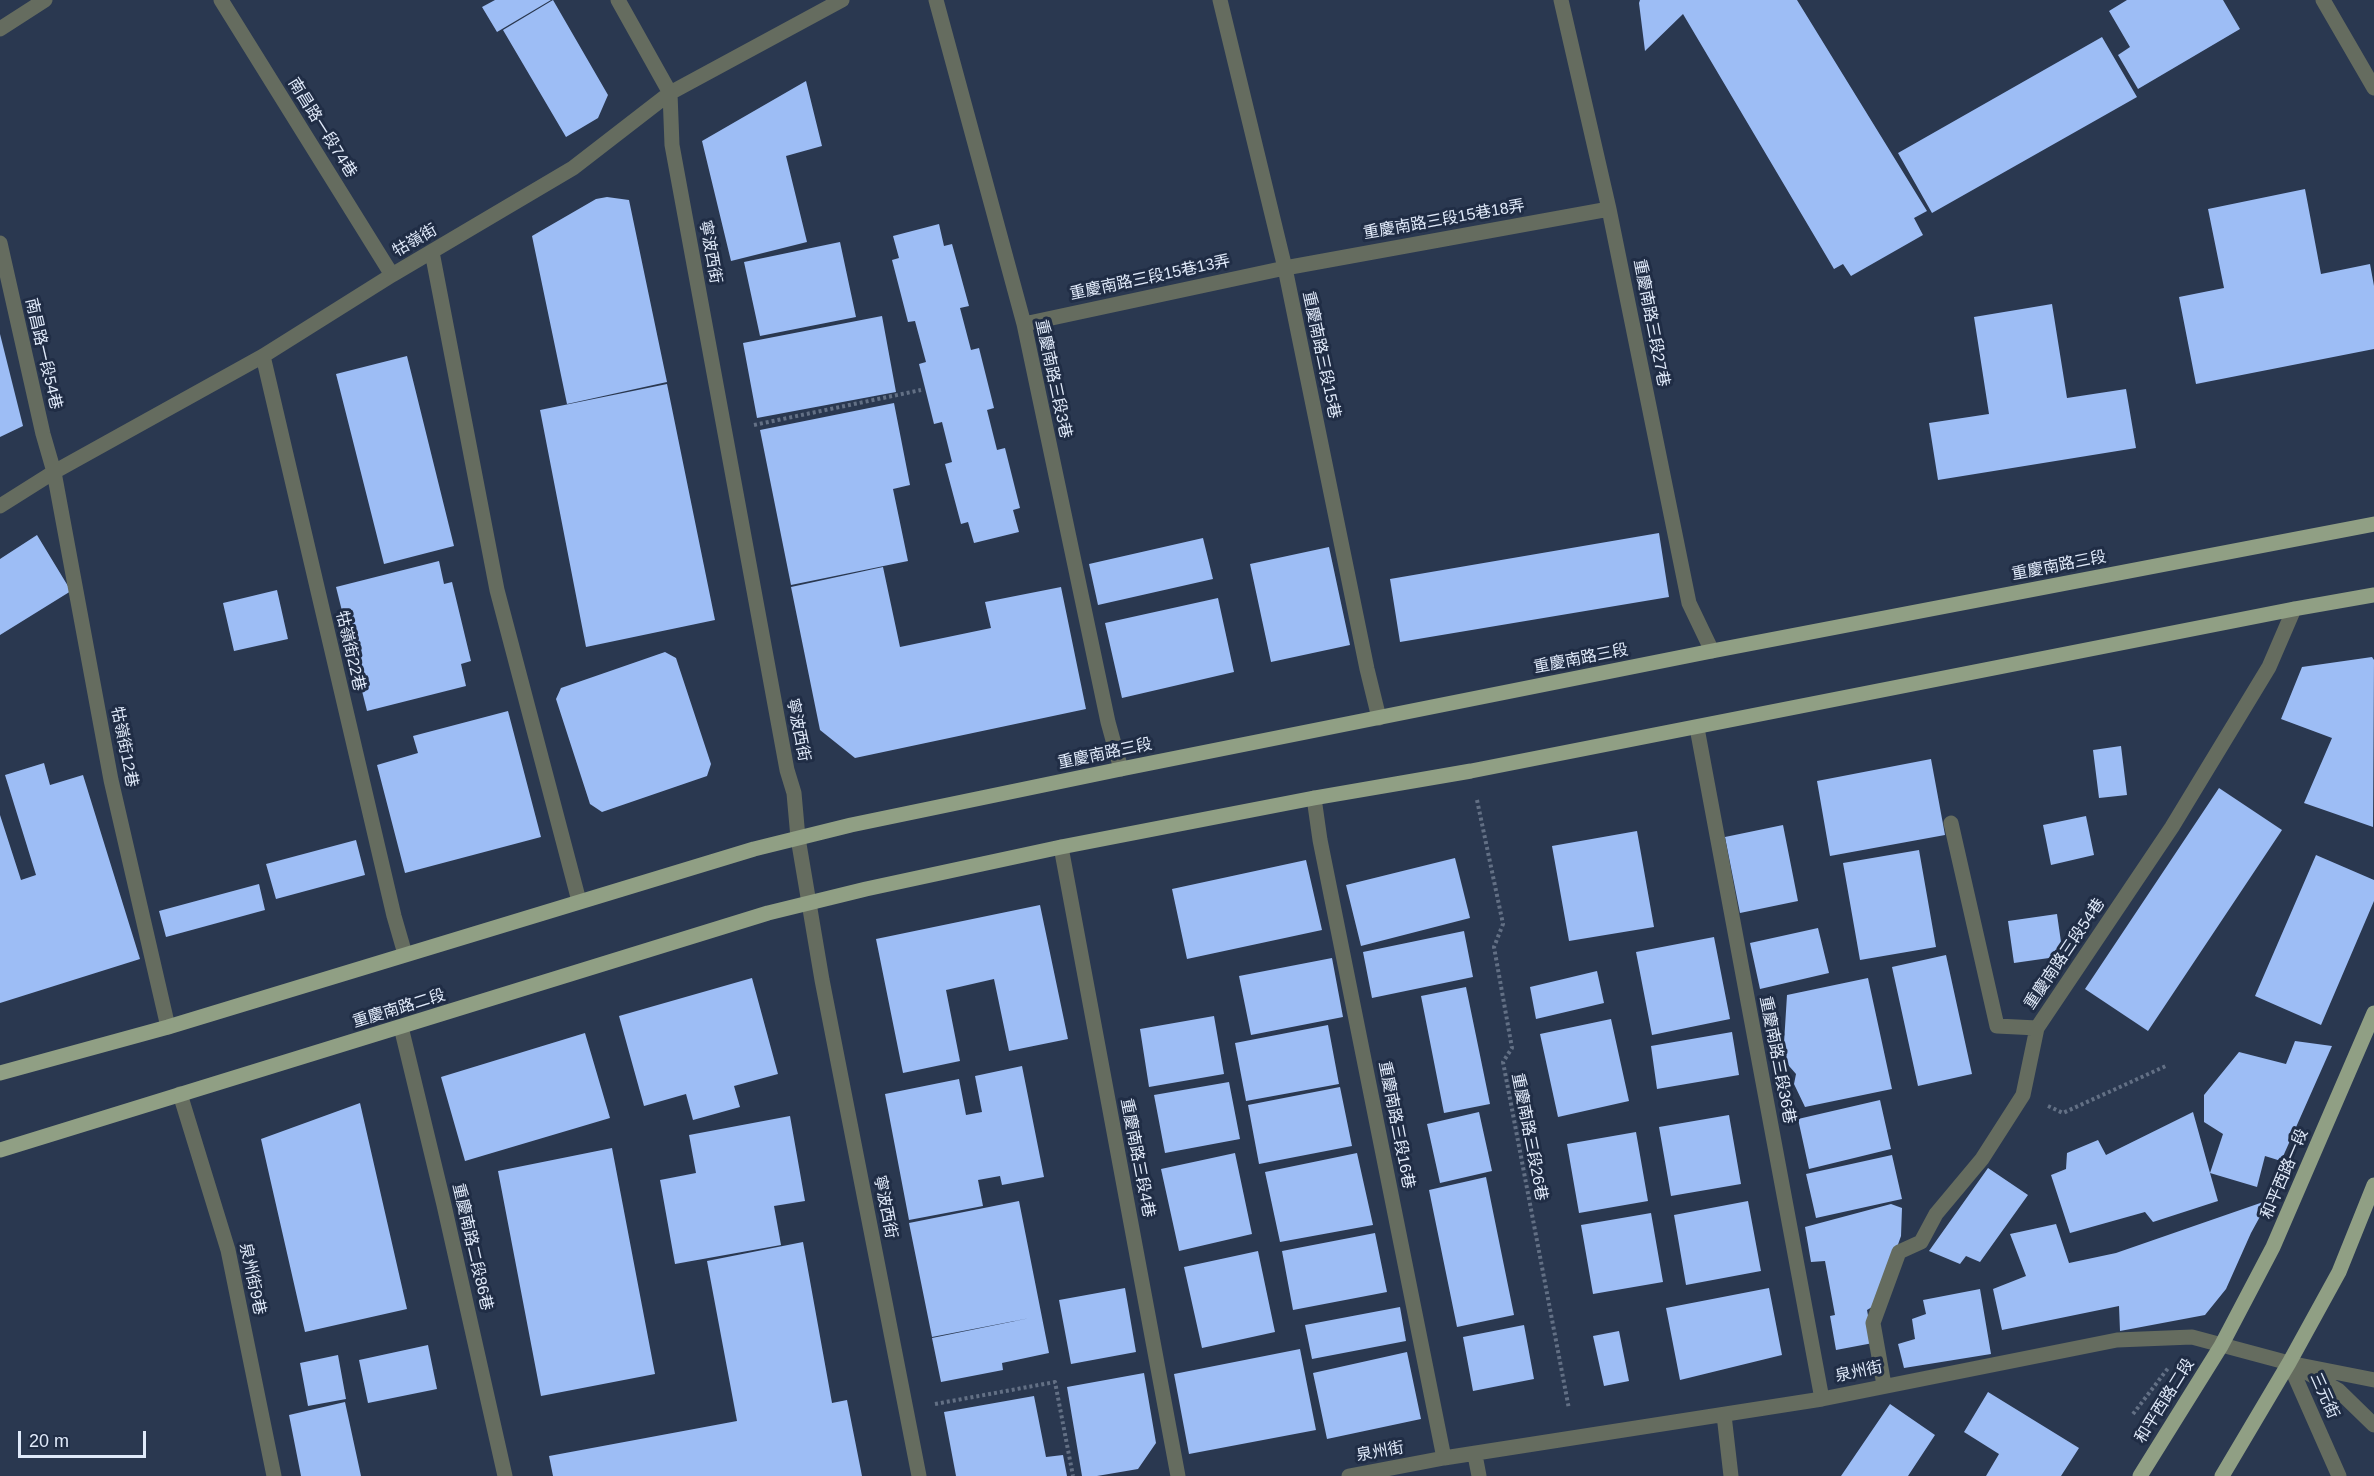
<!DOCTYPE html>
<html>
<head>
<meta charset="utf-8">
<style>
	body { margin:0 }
	#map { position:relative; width:2374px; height:1476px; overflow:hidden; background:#2a3850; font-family:Arial,sans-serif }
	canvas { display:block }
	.scale { position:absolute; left:18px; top:1431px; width:128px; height:27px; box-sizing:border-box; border:3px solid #e0eafa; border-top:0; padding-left:8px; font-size:18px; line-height:21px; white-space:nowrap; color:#e0eafa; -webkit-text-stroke:4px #202d45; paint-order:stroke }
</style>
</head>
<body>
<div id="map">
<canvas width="2374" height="1476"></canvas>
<div class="scale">20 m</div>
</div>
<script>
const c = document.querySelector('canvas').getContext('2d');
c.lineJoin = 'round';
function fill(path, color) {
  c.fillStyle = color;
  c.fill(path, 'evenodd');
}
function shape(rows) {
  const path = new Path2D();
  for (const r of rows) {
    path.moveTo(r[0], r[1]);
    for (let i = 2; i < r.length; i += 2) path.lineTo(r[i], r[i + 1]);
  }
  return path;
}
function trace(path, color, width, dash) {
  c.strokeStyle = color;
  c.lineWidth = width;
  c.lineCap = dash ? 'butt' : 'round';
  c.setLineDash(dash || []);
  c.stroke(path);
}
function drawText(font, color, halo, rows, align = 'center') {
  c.font = font + ' Arial,"Noto Sans TC",sans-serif';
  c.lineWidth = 6;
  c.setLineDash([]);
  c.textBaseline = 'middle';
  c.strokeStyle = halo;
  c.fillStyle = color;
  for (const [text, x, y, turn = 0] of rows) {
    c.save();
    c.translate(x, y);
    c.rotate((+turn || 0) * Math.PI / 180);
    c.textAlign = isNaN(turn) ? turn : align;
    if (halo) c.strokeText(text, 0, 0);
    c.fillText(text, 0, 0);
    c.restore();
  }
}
const building = shape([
	[495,0,551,0,497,32,482,7],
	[553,0,608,95,598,118,566,137,503,30],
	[1640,0,1797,0,1927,211,1914,218,1923,235,1851,276,1843,264,1834,269,1683,14,1645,51,1639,3],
	[2127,0,2223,0,2240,29,2138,89,2118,55,2130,47,2109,11],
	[2102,37,2137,97,1932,213,1898,153],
	[806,81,822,146,786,156,807,242,731,261,702,141],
	[2305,189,2321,274,2370,264,2374,286,2374,349,2196,384,2179,297,2224,288,2208,209],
	[607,197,629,200,667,382,567,404,532,236,596,199],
	[939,224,944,246,952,244,969,306,960,308,971,350,979,348,994,408,987,410,997,450,1005,448,1020,508,1013,510,1019,532,974,543,968,522,961,524,945,464,952,462,942,422,934,424,919,364,926,362,915,321,908,322,892,260,899,258,893,236],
	[840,242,856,317,760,336,744,262],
	[2052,304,2067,398,2126,389,2136,448,1938,480,1929,423,1989,414,1974,317],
	[882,316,896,392,757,418,743,343],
	[0,334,23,426,0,437],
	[407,356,454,546,384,564,336,374],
	[667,384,715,620,586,647,540,410],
	[894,403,910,485,893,489,908,561,791,585,760,430],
	[1659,533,1669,597,1400,642,1390,579],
	[37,535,71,591,0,635,0,559],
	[1203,538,1213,579,1098,605,1089,564],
	[1329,547,1350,645,1271,662,1250,564],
	[439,561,444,584,452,582,471,661,461,664,466,686,367,711,336,587],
	[883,567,900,647,991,628,985,602,1061,587,1086,709,855,758,820,730,791,587],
	[277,590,288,639,234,651,223,603],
	[1218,598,1234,672,1122,698,1105,623],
	[665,652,676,658,711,764,707,776,602,812,590,804,556,699,561,688],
	[2372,657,2374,660,2373,827,2304,803,2332,738,2281,719,2302,667],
	[508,711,541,837,405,873,377,765,418,753,413,736],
	[2121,746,2127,795,2099,798,2093,750],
	[1931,759,1945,835,1830,856,1817,781],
	[44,763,50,785,83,775,140,959,0,1003,0,815,21,880,36,875,5,775],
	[2219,788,2282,830,2148,1031,2085,989],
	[2086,816,2094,855,2051,865,2043,825],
	[1783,825,1798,901,1740,913,1725,837],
	[1637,831,1654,927,1569,941,1552,846],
	[356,840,365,875,276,899,266,864],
	[1919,850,1936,947,1860,960,1843,863],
	[2316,855,2374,880,2374,901,2321,1025,2255,996],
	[1455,858,1470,918,1361,946,1346,885],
	[1306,860,1322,930,1187,959,1172,889],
	[259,884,265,910,166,937,159,911],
	[1040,905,1068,1039,1009,1051,994,979,946,990,960,1061,903,1073,876,939],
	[2057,914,2063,956,2014,963,2008,921],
	[1818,928,1829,973,1760,989,1750,943],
	[1464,931,1473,977,1372,998,1363,952],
	[1714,937,1730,1019,1652,1035,1636,952],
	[1946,955,1972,1074,1918,1086,1892,967],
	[1332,958,1343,1017,1251,1035,1239,976],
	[1597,971,1604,1003,1536,1019,1530,987],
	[752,978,778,1074,734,1086,740,1107,693,1120,686,1094,644,1106,619,1016],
	[1868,978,1892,1089,1805,1107,1794,1084,1796,1074,1783,1059,1787,995],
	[1466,987,1490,1104,1444,1113,1421,996],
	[1214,1016,1224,1074,1149,1087,1140,1029],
	[1611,1019,1629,1101,1558,1117,1540,1034],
	[1328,1025,1339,1084,1246,1101,1235,1043],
	[1732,1032,1739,1075,1657,1089,1651,1046],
	[585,1033,610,1118,465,1161,441,1077],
	[2295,1041,2332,1046,2281,1161,2265,1156,2257,1187,2210,1173,2218,1201,2153,1222,2145,1212,2070,1233,2051,1175,2066,1169,2067,1153,2098,1140,2106,1155,2193,1112,2210,1173,2223,1134,2204,1122,2204,1095,2239,1052,2286,1064],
	[1022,1066,1044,1177,1002,1185,1000,1176,978,1180,983,1206,909,1220,885,1094,959,1079,966,1115,982,1112,975,1076],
	[1229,1082,1240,1139,1165,1153,1154,1095],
	[1340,1087,1352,1146,1259,1164,1248,1105],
	[1880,1100,1891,1149,1809,1169,1798,1119],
	[360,1103,407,1309,305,1332,261,1139],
	[1479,1112,1492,1171,1440,1183,1427,1124],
	[1729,1115,1741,1184,1671,1196,1659,1127],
	[790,1116,805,1201,774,1206,781,1245,675,1264,660,1180,696,1173,689,1135],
	[1636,1132,1648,1201,1579,1213,1567,1144],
	[612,1148,655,1374,541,1396,498,1171],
	[1235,1153,1252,1234,1179,1251,1161,1169],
	[1357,1153,1373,1225,1280,1242,1265,1172],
	[1892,1155,1902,1199,1816,1218,1806,1174],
	[1988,1168,2028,1195,1980,1262,1966,1256,1960,1264,1929,1251],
	[1486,1177,1514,1315,1457,1327,1429,1190],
	[2269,1200,2251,1233,2226,1289,2205,1315,2120,1331,2119,1306,2002,1330,1993,1289,2026,1276,2010,1234,2056,1224,2069,1263,2116,1253],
	[1019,1201,1049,1353,1002,1363,1003,1370,941,1382,932,1338,1030,1318,932,1337,909,1223],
	[1748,1201,1761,1271,1686,1285,1674,1215],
	[1891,1204,1902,1208,1901,1236,1877,1304,1867,1310,1873,1343,1836,1350,1830,1316,1835,1315,1825,1261,1811,1262,1805,1227],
	[1651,1213,1663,1282,1593,1294,1581,1225],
	[1375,1233,1387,1292,1293,1310,1282,1251],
	[803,1242,832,1403,847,1400,862,1476,553,1476,549,1456,737,1421,707,1261],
	[1258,1251,1275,1332,1202,1348,1184,1267],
	[1125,1288,1136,1352,1071,1364,1059,1300],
	[1769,1288,1782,1355,1680,1380,1666,1308],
	[1980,1289,1991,1354,1904,1368,1898,1344,1915,1339,1912,1319,1926,1314,1923,1300],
	[1400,1307,1406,1341,1312,1359,1305,1325],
	[1524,1325,1534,1379,1473,1391,1463,1337],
	[1619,1331,1629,1381,1604,1386,1593,1336],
	[428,1345,437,1389,368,1403,359,1360],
	[1300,1349,1316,1430,1189,1454,1174,1374],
	[1407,1352,1421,1419,1327,1439,1313,1373],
	[338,1355,346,1399,308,1406,300,1363],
	[1144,1373,1156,1443,1138,1469,1097,1476,1082,1476,1067,1387],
	[1988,1392,2079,1448,2061,1476,1986,1476,1999,1454,1964,1432],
	[1034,1396,1046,1457,1063,1455,1067,1476,956,1476,944,1412],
	[345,1402,361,1476,301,1476,289,1415],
	[1890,1404,1935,1435,1908,1476,1841,1476]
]);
const path = shape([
	[754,425,921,390],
	[1477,800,1503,924,1494,947,1512,1048,1503,1062,1569,1409],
	[2048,1106,2063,1113,2168,1065],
	[935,1404,1055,1382,1073,1476],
	[2133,1414,2169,1367]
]);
const minor = shape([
	[221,0,392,275],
	[618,0,670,93,672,145,787,770,794,793,798,838,822,980,919,1476],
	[936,0,1024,324,1108,722,1121,769],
	[1220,0,1285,268,1367,669,1379,718],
	[1561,0,1609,209,1689,603,1712,651],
	[2323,0,2374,88],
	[0,29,45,0],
	[0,243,43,434,54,472,111,780,168,1027],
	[432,252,497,590,579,901],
	[1024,324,1285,268,1609,209],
	[263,356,394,916,405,954],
	[0,506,54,472,263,356,392,275,573,168,670,93,842,0],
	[1697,728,1822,1399],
	[1314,798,1320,840,1444,1458],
	[1951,823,1997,1026,2037,1028],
	[1061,847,1178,1476],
	[401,1027,444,1205,505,1476],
	[180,1094,228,1250,274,1476],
	[2289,1363,2339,1476],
	[2299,1368,2338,1390,2374,1425],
	[1884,1385,1873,1323,1899,1252,1921,1242,1936,1214,1982,1159,2023,1095,2037,1028,2172,827,2269,667,2294,609],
	[1724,1415,1731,1476],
	[1475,1455,1479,1476],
	[1349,1476,1444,1458,1822,1399,2117,1340,2192,1337,2289,1363,2374,1380]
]);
const major = shape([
	[0,1073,168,1027,754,849,851,825,1121,769,1712,651,2374,524],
	[0,1150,768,913,866,889,1061,847,1314,798,1471,771,2294,609,2374,595],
	[2140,1476,2221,1346,2273,1247,2374,1013],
	[2222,1476,2289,1363,2339,1272,2374,1185]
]);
const streetNames = [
	["南昌路一段74巷",322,128,58],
	["重慶南路三段15巷18弄",1444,220,-10],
	["牯嶺街",415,241,-30],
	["寧波西街",710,252,80],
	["重慶南路三段15巷13弄",1150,278,-12],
	["重慶南路三段27巷",1651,323,79],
	["南昌路一段54巷",43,354,77],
	["重慶南路三段15巷",1321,355,78],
	["重慶南路三段3巷",1053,379,78],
	["重慶南路三段",2059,566,-11],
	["牯嶺街22巷",350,651,77],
	["重慶南路三段",1581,659,-11],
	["寧波西街",798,730,79],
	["牯嶺街12巷",124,747,79],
	["重慶南路三段",1105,754,-12],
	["重慶南路三段54巷",2065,954,-56],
	["重慶南路二段",399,1009,-17],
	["重慶南路三段36巷",1777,1060,79],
	["重慶南路三段16巷",1396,1125,79],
	["重慶南路三段26巷",1529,1137,79],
	["重慶南路三段4巷",1137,1158,79],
	["和平西路一段",2285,1174,-67],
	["寧波西街",885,1207,79],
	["重慶南路二段86巷",472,1247,77],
	["泉州街9巷",252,1279,78],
	["泉州街",1859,1372,-12],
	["三元街",2324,1396,66],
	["和平西路二段",2165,1401,-58],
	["泉州街",1380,1452,-10]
];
fill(building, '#9dbdf5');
trace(path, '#637085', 4, [3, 3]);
trace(minor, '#656c5f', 15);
trace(major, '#909f84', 15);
drawText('16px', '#e0eafa', '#202d45', streetNames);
</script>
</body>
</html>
